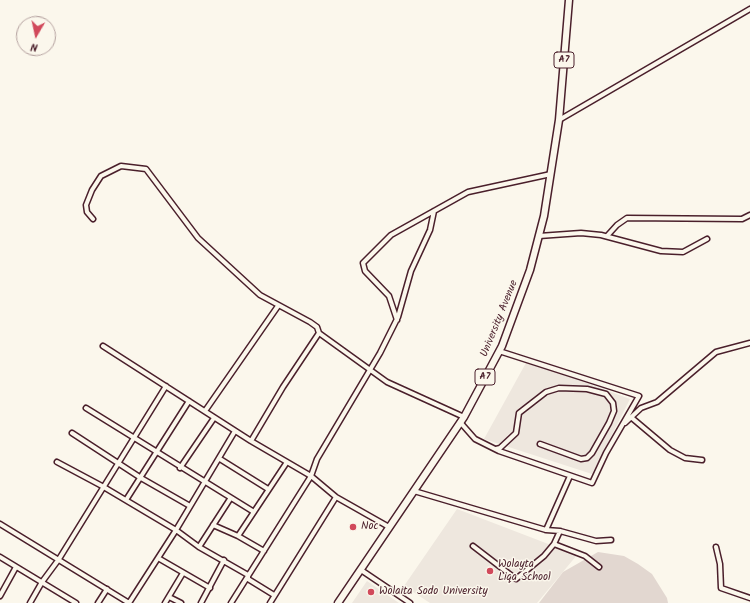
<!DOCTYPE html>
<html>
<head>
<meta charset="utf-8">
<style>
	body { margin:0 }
	#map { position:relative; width:750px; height:603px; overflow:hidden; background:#fbf7ec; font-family:Kalam,sans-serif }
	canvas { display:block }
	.north { position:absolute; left:16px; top:16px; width:40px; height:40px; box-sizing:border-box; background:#fbf7ec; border:1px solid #b4a19f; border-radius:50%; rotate:189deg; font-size:11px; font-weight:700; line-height:16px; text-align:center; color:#4a1f2b }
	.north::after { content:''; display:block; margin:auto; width:14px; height:18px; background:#d1495b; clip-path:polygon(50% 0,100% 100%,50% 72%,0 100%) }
</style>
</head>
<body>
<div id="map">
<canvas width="750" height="603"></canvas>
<div class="north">N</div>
</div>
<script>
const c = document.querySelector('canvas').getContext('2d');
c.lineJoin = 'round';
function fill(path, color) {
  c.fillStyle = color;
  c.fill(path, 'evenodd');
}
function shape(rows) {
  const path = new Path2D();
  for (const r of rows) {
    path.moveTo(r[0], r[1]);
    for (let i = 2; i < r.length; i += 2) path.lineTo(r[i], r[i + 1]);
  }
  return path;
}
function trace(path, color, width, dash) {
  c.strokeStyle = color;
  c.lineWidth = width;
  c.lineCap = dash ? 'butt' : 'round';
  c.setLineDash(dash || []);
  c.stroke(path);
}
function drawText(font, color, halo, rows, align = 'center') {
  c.font = font + ' Kalam,sans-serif';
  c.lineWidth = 3;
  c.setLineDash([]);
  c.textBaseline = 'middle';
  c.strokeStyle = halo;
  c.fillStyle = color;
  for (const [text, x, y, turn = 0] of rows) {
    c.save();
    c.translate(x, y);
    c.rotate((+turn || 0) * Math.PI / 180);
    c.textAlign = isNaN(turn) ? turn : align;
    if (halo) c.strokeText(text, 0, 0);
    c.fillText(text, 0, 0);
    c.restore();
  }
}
const built = shape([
	[527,361,630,399,592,474,484,439],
	[457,509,577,555,537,603,430,603,404,586],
	[367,581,399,603,352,603]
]);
const green = shape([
	[598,552,624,556,638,564,652,574,667,598,668,603,539,603,563,572]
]);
const minor = shape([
	[559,120,750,9],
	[93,219,87,212,86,205,92,190,101,176,121,166,146,169,198,238,260,295,310,322,317,327,319,333,387,382,464,417],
	[539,236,581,233,601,235,661,251,683,252,707,239],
	[607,236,617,225,627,218,742,219,750,215],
	[397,320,389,296,365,271,363,263,391,235,468,192,551,174],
	[103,346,251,441,311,476,336,497,389,527],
	[86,408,254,512],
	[205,411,278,306],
	[632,418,670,450,685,458,702,460],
	[460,422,475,439,499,451,592,483,606,453,639,396,499,351],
	[625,423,641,408,657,402,716,352,750,343],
	[72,433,141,478,190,506],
	[251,441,283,387,319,333],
	[496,449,500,448,516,433,519,413,546,392,559,388,587,389,606,394,613,403,614,411,609,423,592,453,587,458,581,459,540,444],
	[220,459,268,489],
	[57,462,102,486,176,530,199,547,248,575,248,579,274,595],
	[180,468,214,418],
	[414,491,546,530,570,476],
	[126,500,189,401],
	[0,524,129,603],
	[213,525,238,536],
	[546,530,560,531,554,544,585,556,599,567],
	[560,531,596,541,611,540],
	[473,546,516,579,544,556,554,544],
	[199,547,230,499],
	[716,547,720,564,721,588,750,598],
	[264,551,238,536,287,462],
	[0,557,76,603],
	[158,558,210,588],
	[361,570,410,603],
	[0,596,16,567],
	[169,597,181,603],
	[30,603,42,582,59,559,166,386],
	[98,603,107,589],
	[129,603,176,530,235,431],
	[165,603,183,573],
	[201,603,224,560],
	[231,603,311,476,317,459,380,353,398,317,411,271,430,230,434,211],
	[270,603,336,497]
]);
const highway = shape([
	[338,603,464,417,502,346,530,270,544,216,559,120,569,0]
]);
const markers = [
	[353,527,4,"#d1495b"],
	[490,571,4,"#d1495b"],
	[371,592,4,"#d1495b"]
];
const shields = [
	[564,60,20],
	[485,377,20]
];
const shieldNames = [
	["A7",564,60],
	["A7",485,377]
];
const streetNames = [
	["University Avenue",500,319,-68]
];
const poiNames = [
	["Noc",361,527],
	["Wolayta",498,565],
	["Liqa School",498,578],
	["Wolaita Sodo University",379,592]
];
fill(built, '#eee7de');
fill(green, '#e2d7d0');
trace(minor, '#4a1f2b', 7);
trace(highway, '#4a1f2b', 9);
trace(minor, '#fbf7ec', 4);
trace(highway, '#fbf7ec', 6);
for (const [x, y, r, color] of markers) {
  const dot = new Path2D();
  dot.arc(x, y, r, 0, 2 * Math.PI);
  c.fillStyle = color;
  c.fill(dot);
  trace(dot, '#fbf7ec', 1.5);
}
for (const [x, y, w] of shields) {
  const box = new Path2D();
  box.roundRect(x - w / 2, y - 8, w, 16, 3);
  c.fillStyle = '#fbf7ec';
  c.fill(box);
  trace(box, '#4a1f2b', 1);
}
drawText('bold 10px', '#4a1f2b', null, shieldNames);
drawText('11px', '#4a1f2b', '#fbf7ec', streetNames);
drawText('11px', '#4a1f2b', '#fbf7ec', poiNames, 'left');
</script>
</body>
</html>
